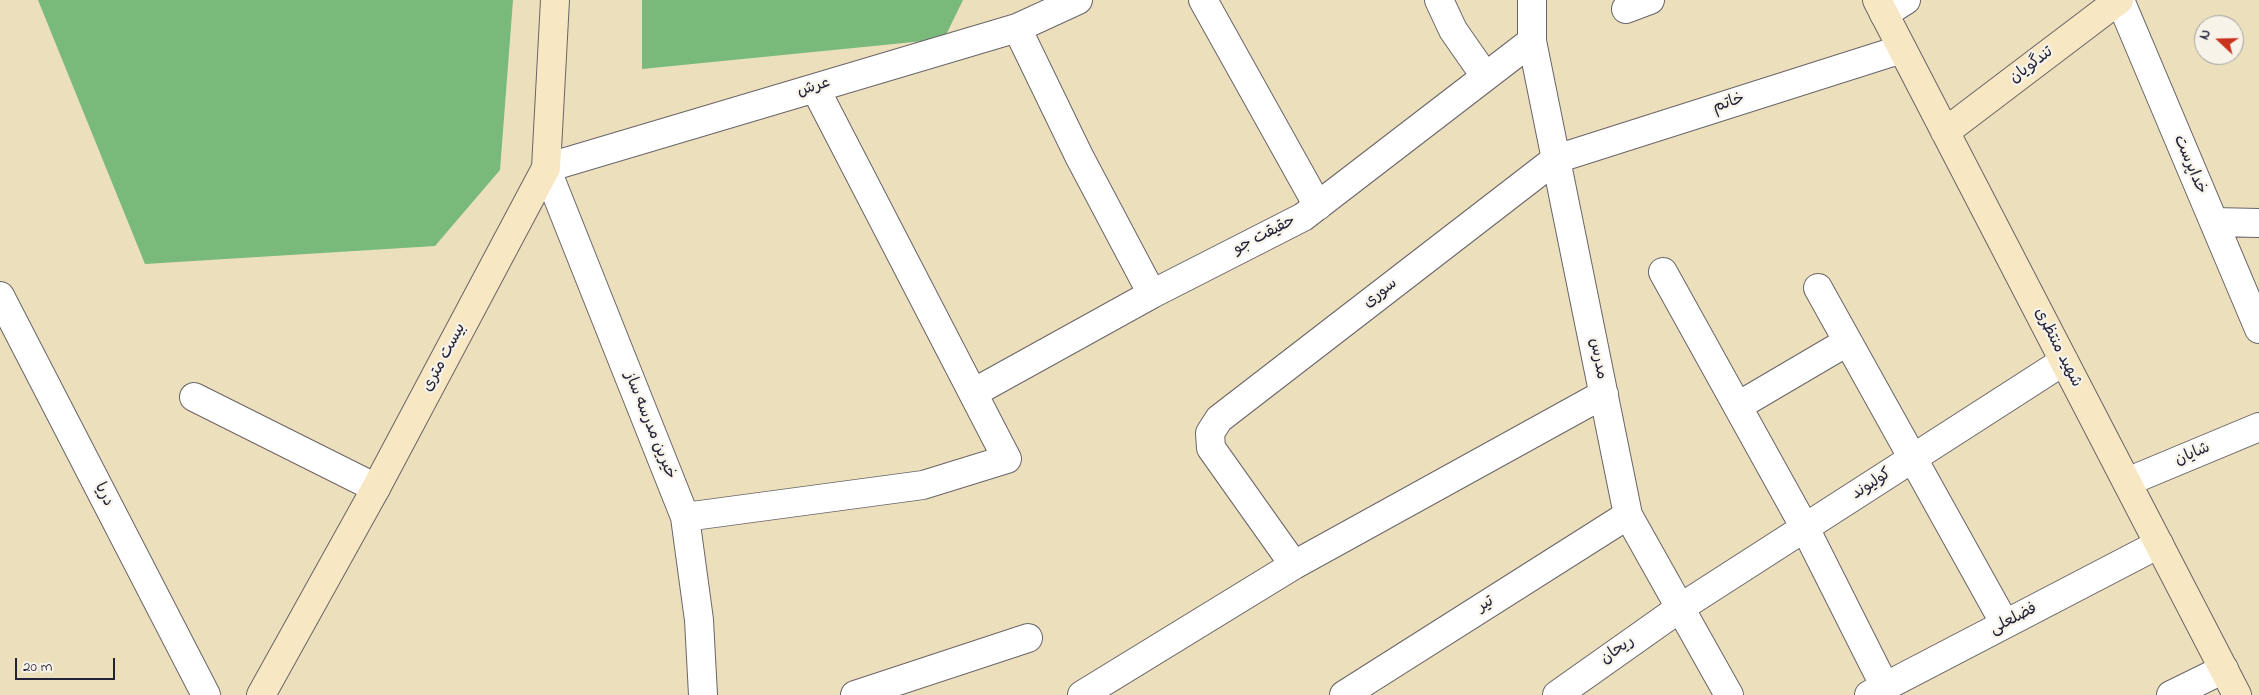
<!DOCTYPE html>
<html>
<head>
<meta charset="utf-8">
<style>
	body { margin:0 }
	#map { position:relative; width:2259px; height:695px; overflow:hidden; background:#ecdfbc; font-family:"Indie Flower",sans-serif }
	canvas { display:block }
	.north { position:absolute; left:2194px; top:15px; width:50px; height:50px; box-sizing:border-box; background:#f7f3e8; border:1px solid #a29fa3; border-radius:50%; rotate:291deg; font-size:14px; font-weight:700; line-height:20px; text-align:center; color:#22223b }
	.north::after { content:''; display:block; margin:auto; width:18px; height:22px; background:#c8321e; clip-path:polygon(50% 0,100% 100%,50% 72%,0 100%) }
	.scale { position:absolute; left:15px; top:658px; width:100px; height:22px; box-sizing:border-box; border:2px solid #22223b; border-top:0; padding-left:6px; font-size:15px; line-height:18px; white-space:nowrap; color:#22223b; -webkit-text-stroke:4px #f7f3e8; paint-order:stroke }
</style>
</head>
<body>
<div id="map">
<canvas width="2259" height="695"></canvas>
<div class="north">N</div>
<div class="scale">20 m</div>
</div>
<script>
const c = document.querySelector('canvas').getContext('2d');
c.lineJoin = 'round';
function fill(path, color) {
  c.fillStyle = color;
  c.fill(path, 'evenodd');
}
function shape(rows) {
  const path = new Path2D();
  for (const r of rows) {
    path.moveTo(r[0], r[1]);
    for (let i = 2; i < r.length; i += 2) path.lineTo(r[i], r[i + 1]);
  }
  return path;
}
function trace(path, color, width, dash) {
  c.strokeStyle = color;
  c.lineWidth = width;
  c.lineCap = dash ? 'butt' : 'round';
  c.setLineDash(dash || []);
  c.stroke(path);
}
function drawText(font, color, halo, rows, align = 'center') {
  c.font = font + ' "Indie Flower","Playpen Sans Arabic",sans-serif';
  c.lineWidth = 4.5;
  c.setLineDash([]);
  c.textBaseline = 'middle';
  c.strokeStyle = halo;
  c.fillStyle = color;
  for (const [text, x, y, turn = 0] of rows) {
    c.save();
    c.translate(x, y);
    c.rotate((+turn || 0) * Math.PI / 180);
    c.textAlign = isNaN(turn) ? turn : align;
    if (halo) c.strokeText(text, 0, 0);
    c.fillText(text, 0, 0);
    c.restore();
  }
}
const forest = shape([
	[38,0,513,0,500,170,435,246,145,264],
	[642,0,963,0,944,39,642,69]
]);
const street = shape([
	[1203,0,1318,206],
	[1439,0,1453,30,1485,76],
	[1532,0,1532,41,1628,515,1729,695],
	[2120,0,2259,329],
	[1626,9,1650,0],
	[1884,14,1906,0],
	[1017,28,1079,156,1152,294],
	[2214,222,2259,223],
	[1663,272,1805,528,1885,687],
	[1818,288,2005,624],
	[0,296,206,695],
	[973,393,1152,294,1303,217,1532,41],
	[194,397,376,488],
	[1738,406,1847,342],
	[2127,482,2259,427],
	[685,517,923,485,1007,459,815,88],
	[1294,565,1211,448,1210,433,1219,419,1556,159,1902,49],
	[703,695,699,620,685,517,546,168,1017,28,1078,0],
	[855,695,1028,638],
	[1082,695,1294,565,1604,394],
	[1344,695,1628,515],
	[1557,695,1680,608,2064,361],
	[1869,695,2159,544],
	[2171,695,2224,669]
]);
const secondary = shape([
	[1877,0,2237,695],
	[1945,132,2119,0],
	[261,695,376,488,546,168,555,0]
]);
const streetNames = [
	["تندگویان",2032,66,-37],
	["عرش",814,88,-17],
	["خاتم",1729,104,-18],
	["خداپرست",2189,165,67],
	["حقیقت جو",1265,236,-27],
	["سوری",1381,294,-38],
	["شهید منتظری",2057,348,63],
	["بیست متری",445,358,-62],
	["مدرس",1597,359,79],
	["خیرین مدرسه ساز",649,426,68],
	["شایان",2193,455,-23],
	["کولیوند",1872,485,-33],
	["دریا",103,495,63],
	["تیر",1486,605,-32],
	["فضلعلی",2014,620,-27],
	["ریحان",1618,651,-35]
];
fill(forest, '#79b97a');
trace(street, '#696468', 30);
trace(secondary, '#696468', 30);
trace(street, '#fff', 28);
trace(secondary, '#f7e8c3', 28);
drawText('16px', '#22223b', '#f7f3e8', streetNames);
</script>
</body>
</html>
